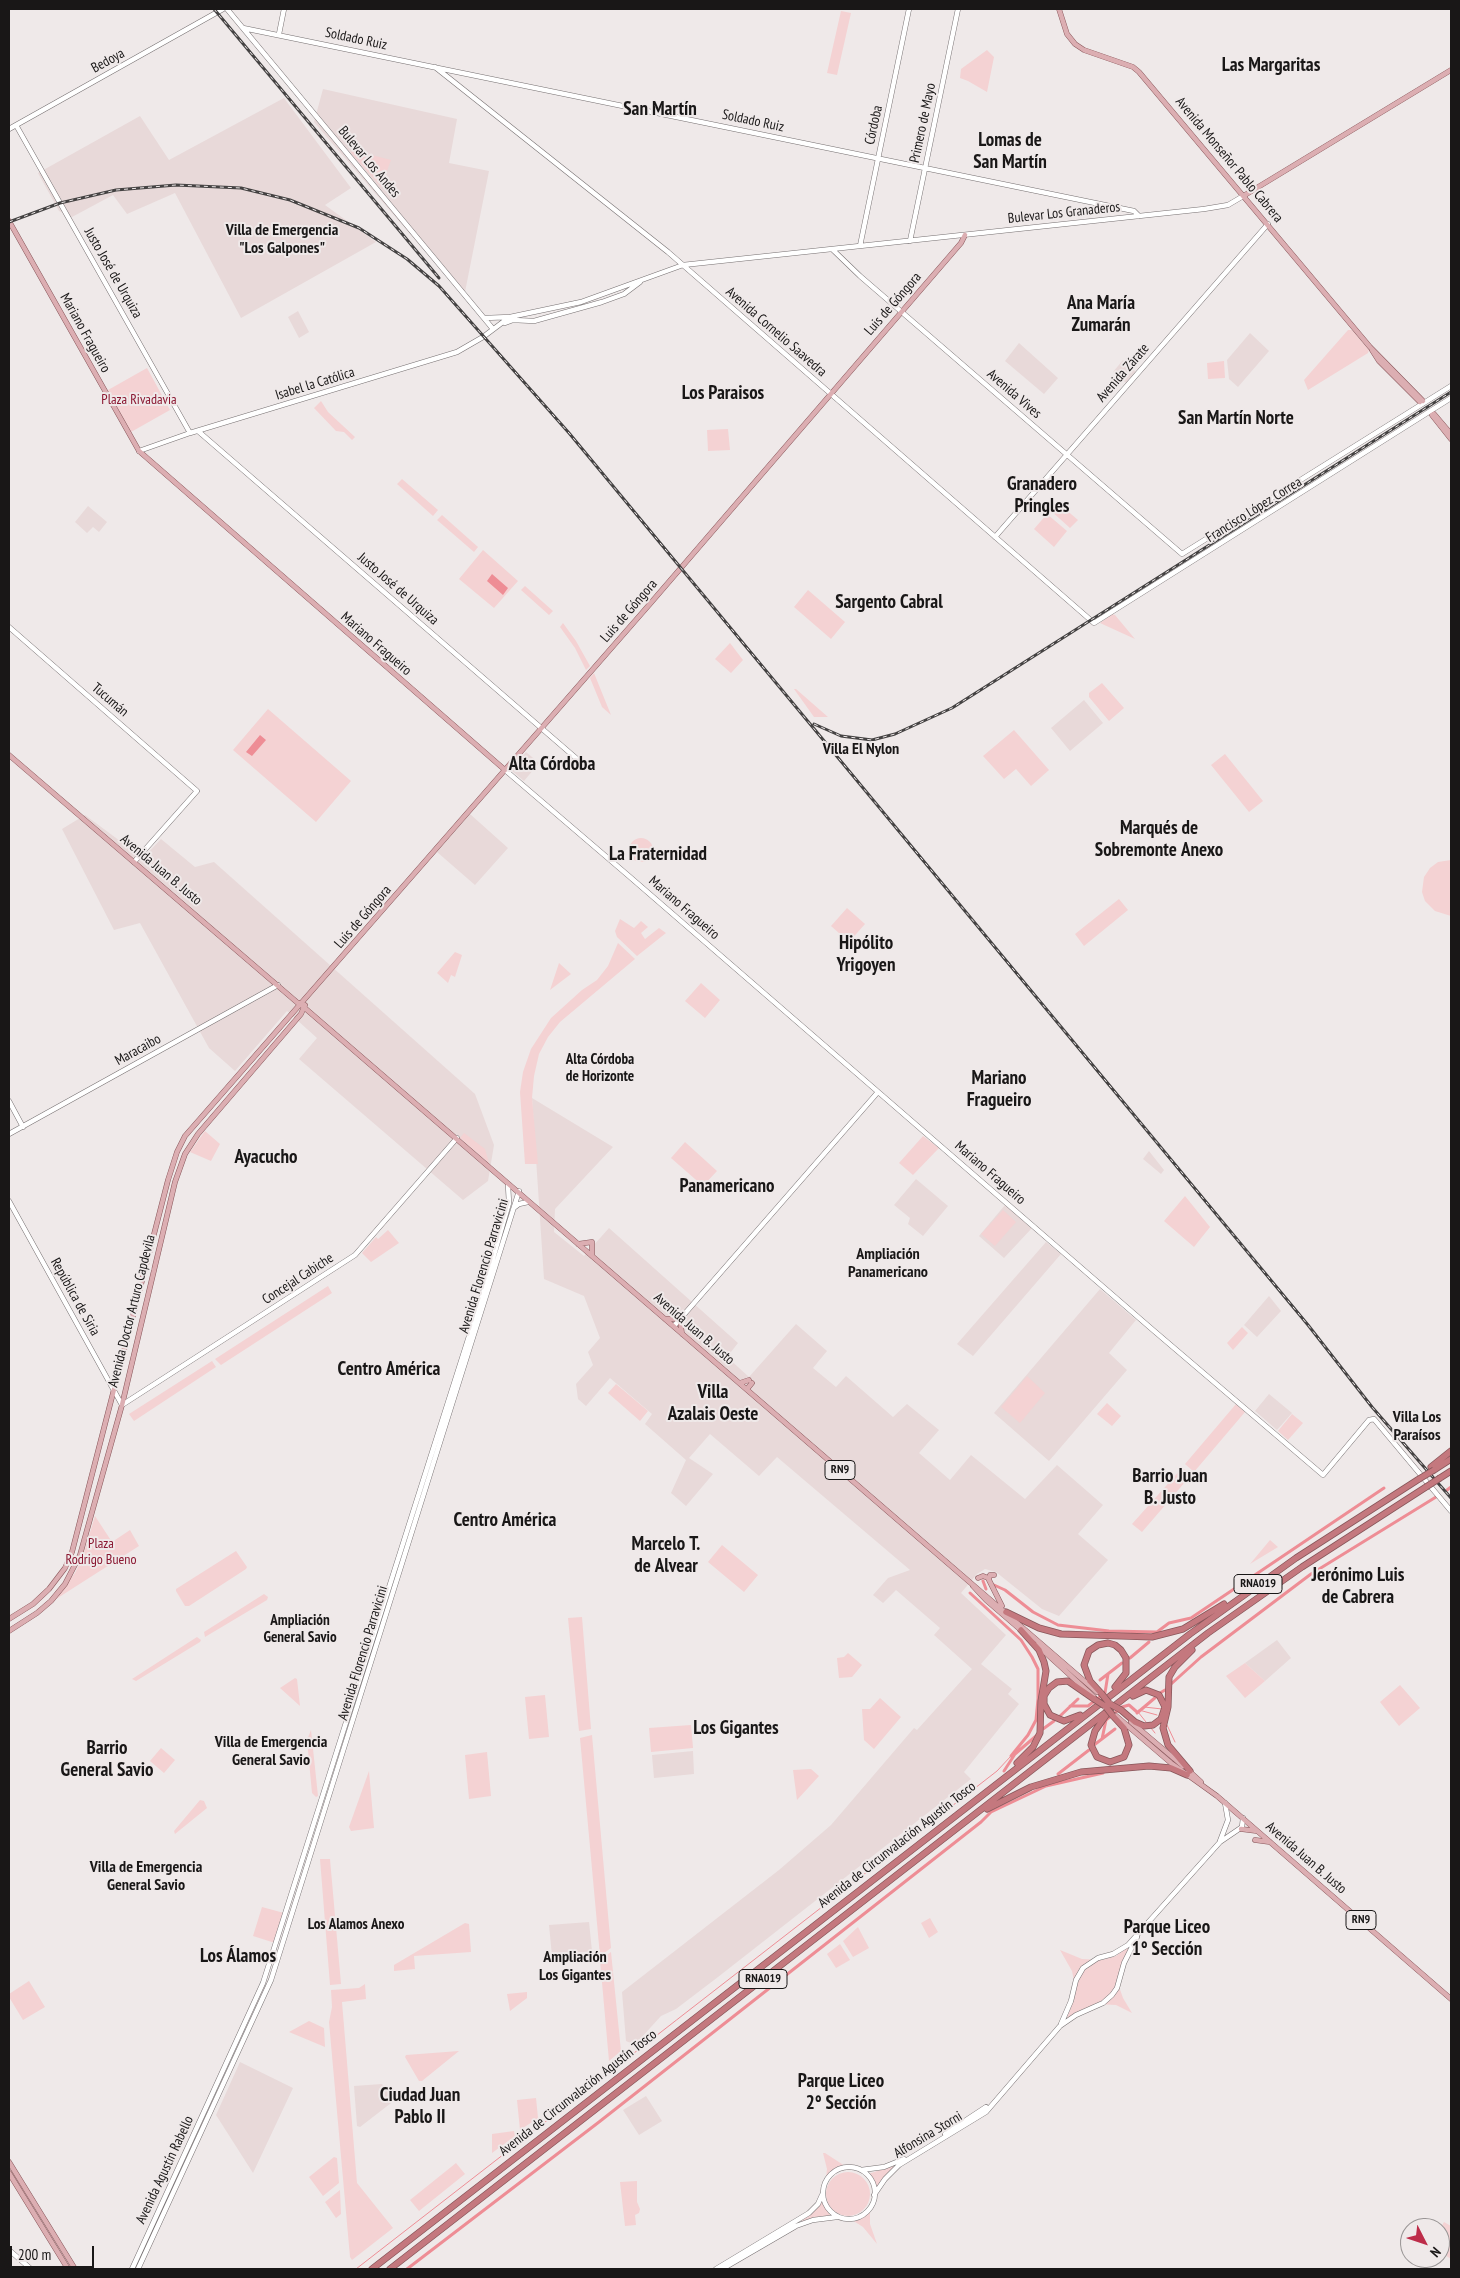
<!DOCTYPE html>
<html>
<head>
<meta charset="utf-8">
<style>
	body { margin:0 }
	#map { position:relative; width:1460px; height:2278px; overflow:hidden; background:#efe9e9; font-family:"PT Sans Narrow",sans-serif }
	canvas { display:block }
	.frame { position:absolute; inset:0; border:10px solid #191717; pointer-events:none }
	.north { position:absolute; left:1400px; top:2218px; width:50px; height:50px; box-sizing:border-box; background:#efe9e9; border:1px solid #999595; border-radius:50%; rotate:131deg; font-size:14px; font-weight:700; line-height:20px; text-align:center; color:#191717 }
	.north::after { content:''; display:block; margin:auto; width:18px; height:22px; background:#bd2c49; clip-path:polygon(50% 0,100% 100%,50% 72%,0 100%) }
	.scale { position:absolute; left:10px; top:2246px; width:84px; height:22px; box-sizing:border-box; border:2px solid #191717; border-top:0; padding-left:6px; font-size:15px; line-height:18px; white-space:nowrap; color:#191717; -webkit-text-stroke:4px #efe9e9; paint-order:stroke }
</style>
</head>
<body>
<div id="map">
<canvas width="1460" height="2278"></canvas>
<div class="frame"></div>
<div class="north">N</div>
<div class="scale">200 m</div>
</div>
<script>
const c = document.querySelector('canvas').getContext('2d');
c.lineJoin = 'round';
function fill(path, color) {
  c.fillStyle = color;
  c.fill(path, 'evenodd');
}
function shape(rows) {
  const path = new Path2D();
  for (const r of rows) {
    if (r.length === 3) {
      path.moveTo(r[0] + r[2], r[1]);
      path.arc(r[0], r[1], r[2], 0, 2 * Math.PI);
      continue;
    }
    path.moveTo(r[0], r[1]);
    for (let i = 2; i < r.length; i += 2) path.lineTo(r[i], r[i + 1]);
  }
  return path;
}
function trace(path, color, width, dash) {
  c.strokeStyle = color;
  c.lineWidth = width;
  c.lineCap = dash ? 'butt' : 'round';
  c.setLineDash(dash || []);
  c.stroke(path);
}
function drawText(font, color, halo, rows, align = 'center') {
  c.font = font + ' "PT Sans Narrow",sans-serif';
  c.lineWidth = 4;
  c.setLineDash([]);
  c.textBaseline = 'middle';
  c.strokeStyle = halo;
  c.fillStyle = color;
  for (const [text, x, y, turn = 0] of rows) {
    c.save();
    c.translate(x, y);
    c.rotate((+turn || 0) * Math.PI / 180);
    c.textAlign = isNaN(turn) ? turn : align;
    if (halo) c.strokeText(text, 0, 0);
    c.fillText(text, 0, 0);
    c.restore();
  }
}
const built = shape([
	[323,89,457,119,449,163,489,171,464,297,314,122],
	[284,98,351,188,325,205,376,242,241,318,175,193,127,214,113,195,72,217,59,211,38,173,140,116,169,160],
	[298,311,309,332,299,338,288,317],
	[1250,333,1269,351,1238,387,1229,379,1227,360],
	[1019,343,1058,378,1044,394,1005,361],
	[1123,360,1136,372,1126,383,1113,372],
	[88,506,107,522,99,532,93,527,87,533,75,522],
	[1084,700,1103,723,1070,751,1051,728],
	[526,752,539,763,524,781,511,770],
	[470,814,508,848,475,885,437,852],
	[85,815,143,858,161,839,195,867,214,862,475,1094,494,1145,488,1181,463,1200,299,1059,317,1038,287,1011,235,1071,209,1048,140,923,114,930,62,829],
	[532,1098,613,1147,555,1209,554,1232,584,1256,609,1228,738,1343,727,1357,749,1377,796,1324,827,1351,813,1368,836,1387,846,1376,893,1417,907,1404,939,1430,919,1453,950,1480,971,1455,1025,1499,1057,1465,1103,1505,1078,1534,1108,1560,1059,1616,1042,1609,996,1572,985,1569,977,1574,961,1593,1006,1635,981,1664,1012,1689,1008,1694,1019,1704,964,1772,971,1779,718,1977,676,2009,661,2016,641,2038,633,2044,626,2041,622,1992,779,1870,831,1825,914,1728,917,1730,972,1669,934,1635,940,1628,896,1590,883,1603,873,1595,888,1578,910,1570,777,1457,759,1476,710,1434,689,1458,713,1474,686,1506,671,1493,686,1460,645,1424,652,1414,610,1378,586,1406,578,1399,576,1384,593,1365,588,1352,600,1338,584,1296,544,1279],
	[1149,1151,1164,1170,1161,1174,1143,1159],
	[916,1179,948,1206,923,1236,908,1224,910,1218,894,1205],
	[1005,1205,1032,1228,1004,1258,979,1236],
	[1046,1242,1061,1254,973,1356,957,1344],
	[1100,1289,1136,1320,1109,1353,1127,1370,1049,1461,994,1413],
	[1269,1296,1281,1311,1257,1337,1244,1325],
	[1269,1394,1292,1413,1277,1430,1255,1411],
	[1277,1640,1291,1658,1265,1681,1245,1663],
	[693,1751,694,1774,654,1778,652,1755],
	[589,1922,592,1951,552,1956,549,1925],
	[240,2062,293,2088,253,2173,216,2115],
	[382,2084,395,2100,360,2127,357,2126,354,2086],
	[646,2096,662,2121,639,2135,623,2110]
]);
const green = shape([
	[841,11,851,13,837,75,827,73],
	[987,50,994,57,987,92,968,81,960,78,961,69],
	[352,150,391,160,381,187,351,153],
	[1348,330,1352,330,1369,350,1368,353,1308,390,1304,380],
	[1224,361,1225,378,1208,379,1207,363],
	[147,368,170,410,131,432,108,390],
	[321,401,328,412,355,437,352,440,344,432,336,431,314,408],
	[728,429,730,450,708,451,707,430],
	[402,479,438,510,433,516,397,484],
	[1057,502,1078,520,1070,528,1050,510],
	[1047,514,1067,531,1054,547,1034,529],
	[442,515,478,547,474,552,437,520],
	[483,550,518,581,494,608,459,579],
	[525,586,553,611,549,615,521,590],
	[808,590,845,622,831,639,794,607],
	[1112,614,1115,615,1135,639,1100,623],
	[563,623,576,641,590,666,586,670,575,648,560,627],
	[730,643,743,660,731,673,715,659],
	[594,673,611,715,602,707,590,678],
	[1102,683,1124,708,1109,721,1089,697,1089,693],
	[794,689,796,689,828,717,814,717],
	[268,709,351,781,316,822,233,750],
	[1014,730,1049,770,1031,786,1016,769,1004,779,983,756],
	[1225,754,1263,801,1249,812,1211,765],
	[641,850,12],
	[1451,860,1451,916,1435,911,1425,901,1422,892,1424,877,1430,868,1438,862],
	[1119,899,1128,910,1084,946,1075,934],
	[847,908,865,924,849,942,831,926],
	[620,919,634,928,641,921,648,927,641,933,645,939,659,928,666,933,637,956,617,937,615,931],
	[618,943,635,959,560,1022,548,1037,539,1054,534,1076,532,1098,538,1164,525,1164,520,1092,523,1072,531,1049,551,1018,582,990,597,980,608,966],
	[455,952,462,955,455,977,451,975,448,983,437,973],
	[559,963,571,974,550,990],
	[701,983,720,1000,705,1018,685,1001],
	[205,1131,220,1144,211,1161,190,1152],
	[464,1133,485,1149,489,1163,460,1138],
	[923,1136,939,1148,913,1175,899,1163],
	[685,1142,717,1171,703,1186,671,1158],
	[1185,1196,1210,1227,1194,1247,1164,1221],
	[1003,1210,1016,1222,995,1246,981,1234],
	[388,1230,399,1243,371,1262,362,1253,376,1237,378,1239],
	[328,1286,332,1293,221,1365,215,1359],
	[1242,1327,1248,1333,1233,1350,1227,1343],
	[212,1361,216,1367,134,1421,129,1414],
	[1027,1376,1045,1393,1020,1423,1001,1407],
	[616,1384,648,1411,640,1421,608,1393],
	[1107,1403,1121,1416,1112,1426,1097,1414],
	[1236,1404,1245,1412,1194,1472,1185,1464],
	[1292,1414,1303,1423,1288,1440,1278,1431],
	[1182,1468,1192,1474,1142,1532,1132,1524],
	[95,1516,112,1542,130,1530,139,1546,53,1601,75,1573,82,1559],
	[1270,1540,1278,1547,1250,1564],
	[722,1545,758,1575,744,1592,708,1562],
	[236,1551,247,1567,246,1569,189,1606,185,1606,176,1591,176,1589],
	[264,1594,268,1597,267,1600,205,1637,204,1632],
	[582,1617,591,1729,579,1731,568,1618],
	[197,1637,201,1640,200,1642,136,1681,132,1679],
	[848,1653,862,1665,852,1677,839,1678,837,1658,844,1657],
	[1245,1663,1265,1681,1245,1698,1226,1676],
	[295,1678,297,1679,300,1706,280,1688],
	[1400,1685,1420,1708,1399,1726,1380,1702],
	[545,1695,549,1737,529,1739,525,1697],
	[880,1698,901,1717,874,1749,864,1740,862,1709,870,1709],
	[691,1725,693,1748,651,1752,649,1728],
	[311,1730,318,1796,316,1797,312,1793,307,1740],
	[592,1735,611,1948,600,1956,580,1738],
	[161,1748,175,1760,164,1773,150,1761],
	[487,1752,491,1796,469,1799,465,1755],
	[811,1769,819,1776,797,1800,793,1770],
	[369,1771,374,1828,351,1831,349,1827],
	[200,1800,204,1801,207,1808,175,1834,174,1831],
	[320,1859,330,1859,341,1984,330,1985],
	[262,1907,284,1913,275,1943,253,1936],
	[930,1918,938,1932,929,1938,921,1923],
	[465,1923,469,1924,471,1952,414,1956,415,1969,394,1971,394,1965],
	[858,1927,869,1948,853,1957,843,1941],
	[840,1944,850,1960,836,1968,827,1954],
	[1131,1944,1117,1981,1123,1998,1132,2013,1116,2005,1097,2004,1081,2010,1066,2020,1073,2002,1075,1986,1072,1971,1060,1950,1082,1959,1102,1960,1116,1956],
	[611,1952,621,2051,609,2061,600,1960],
	[29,1981,45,2007,23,2020,9,1997,9,1994],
	[365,1984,366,1999,342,2002,357,2183,393,2228,352,2260,350,2257,329,2022,332,2007,331,1990,359,1988],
	[527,1992,527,1998,510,2011,507,1994],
	[309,2021,324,2028,325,2047,289,2032],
	[459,2051,422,2081,419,2081,405,2057,406,2055],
	[536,2098,538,2118,520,2130,517,2100],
	[514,2131,515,2136,492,2153,492,2134],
	[823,2153,825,2153,845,2166,835,2168,826,2178,827,2169],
	[334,2157,337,2158,339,2183,323,2196,309,2177],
	[456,2163,465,2174,419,2211,410,2200],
	[899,2164,885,2177,875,2189,873,2180,868,2174],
	[848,2194,22],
	[637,2181,637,2202,640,2209,639,2213,635,2215,636,2225,625,2226,620,2182],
	[340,2190,341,2214,336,2218,325,2202],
	[823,2197,826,2208,834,2216,816,2217,800,2222,811,2214],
	[870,2210,870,2224,877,2244,863,2227,852,2220,858,2219],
	[1444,2222,1451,2226,1451,2259,1440,2252,1440,2229]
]);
const water = shape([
	[492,574,508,588,503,595,487,581],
	[260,735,266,740,252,756,246,752]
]);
const stream = shape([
	[1144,1707,1162,1709],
	[1139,1710,1157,1715],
	[1138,1712,1146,1722],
	[1167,1725,1175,1742],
	[1151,1728,1155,1733],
	[356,2269,997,1771,1011,1756]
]);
const canal = shape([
	[1447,1490,1451,1487],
	[983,1581,986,1589],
	[994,1585,1005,1590,1033,1612,1058,1625,1109,1631,1157,1632,1169,1623,1191,1618,1384,1488],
	[970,1593,1021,1640,1032,1657,1038,1669,1038,1699,1036,1720,1028,1735,1011,1756],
	[1130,1658,1149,1642],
	[1100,1680,1122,1663],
	[1170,1685,1201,1657,1311,1574,1436,1497],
	[1160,1693,1165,1690],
	[1070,1706,1088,1706,1105,1693,1108,1674],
	[1137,1713,1156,1697],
	[1059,1717,1078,1699],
	[1043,1729,1054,1721],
	[1102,1739,1106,1720,1122,1707,1129,1705,1137,1712],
	[1094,1745,1115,1729],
	[1004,1771,1015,1754,1036,1736],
	[1058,1774,1089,1750],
	[407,2269,599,2122,981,1822,991,1812,1046,1786,1103,1773]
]);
const primaryTunnel = shape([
	[1420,402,1431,414]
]);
const secondary = shape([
	[227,9,493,329],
	[243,28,1134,211,1139,216],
	[279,34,284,9],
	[435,67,668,252,1094,623,1451,398],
	[16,125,190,433],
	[9,129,223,9],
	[910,241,958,9],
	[860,246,909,9],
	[833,250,860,276,1182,554,1451,386],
	[485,318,510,317,581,302,683,265,1204,209,1228,205,1245,195],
	[505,323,513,320,534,321,602,302,624,294,640,282],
	[198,431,584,765],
	[139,451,190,433,457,352,483,337,507,319],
	[995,537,1268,224],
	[9,627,197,791,134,862],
	[505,770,630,877,1153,1330,1323,1475,1369,1420,1374,1419,1451,1511],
	[9,1101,23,1127],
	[9,1134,278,985],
	[9,1201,122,1405,355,1255,457,1138],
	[515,1207,519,1204,528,1202],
	[674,1326,878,1092],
	[1220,1841,1228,1820,1225,1803],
	[1061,2024,1071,2001,1076,1980,1083,1968,1098,1958,1113,1954,1128,1945,1220,1842,1242,1827,1243,1818],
	[945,2134,986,2107],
	[849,2193,26],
	[861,2170,884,2167,904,2159],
	[874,2195,885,2179,899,2165,986,2112,1060,2026,1076,2015,1103,2003,1112,1995,1117,1988,1124,1963,1137,1937],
	[9,2250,31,2269],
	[132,2269,263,1983,485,1286,509,1203,508,1185],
	[138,2269,271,1980,519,1191],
	[716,2269,809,2213,818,2204,822,2195],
	[722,2269,796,2226,813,2220,837,2217]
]);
const primary = shape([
	[1059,9,1067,34,1075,44,1084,50,1133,67,1139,72,1370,347,1423,401],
	[1245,195,1451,70],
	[9,221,139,451,505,770],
	[1372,350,1379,361,1420,402],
	[1434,414,1451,434],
	[1432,415,1451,439],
	[9,755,299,1004],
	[299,1003,1097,1692],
	[578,1244,592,1242,592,1256],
	[665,1319,680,1319,682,1334],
	[740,1383,749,1380],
	[747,1389,752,1383],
	[978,1578,983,1576,988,1578,1002,1606],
	[989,1579,990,1575,994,1575],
	[973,1586,986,1600,1022,1631],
	[9,1619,33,1604,49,1589,65,1568,72,1552,168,1180,177,1152,185,1136,649,605,961,243,965,235],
	[9,1631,37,1613,51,1601,65,1584,80,1555,122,1405,175,1182,185,1154,198,1134,301,1014,305,1005],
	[1037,1645,1094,1697],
	[1115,1715,1171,1763,1217,1796,1451,1999],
	[1131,1722,1183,1766],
	[1189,1771,1201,1782],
	[1241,1829,1257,1831],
	[1255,1840,1270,1842],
	[9,2162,75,2269],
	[9,2173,68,2269]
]);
const highway = shape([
	[1431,1467,1451,1451],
	[1434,1470,1451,1459],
	[1440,1478,1451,1471],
	[1006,1612,1039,1628,1061,1634,1152,1637,1183,1629,1224,1604],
	[1101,1693,1090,1681,1084,1665,1089,1651,1098,1645,1108,1643,1115,1645,1121,1650,1126,1658,1126,1673,1115,1687],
	[1121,1710,1135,1722,1144,1726,1153,1725,1161,1719,1165,1707,1159,1695,1146,1690,1133,1696],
	[1107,1714,1095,1731,1091,1745,1097,1757,1110,1762,1124,1757,1129,1745,1124,1728,1113,1716],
	[1080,1715,1064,1721,1050,1715,1044,1704,1044,1696,1049,1688,1057,1682,1068,1681,1094,1699],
	[1017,1763,1033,1747,1040,1733,1041,1701,1046,1671,1044,1662,1039,1650,1021,1630],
	[1190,1771,1168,1745,1163,1728,1168,1707,1169,1677,1175,1667,1192,1650],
	[987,1809,1031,1787,1081,1772,1149,1766,1171,1768,1187,1775],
	[372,2269,1190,1634,1296,1558,1419,1479],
	[390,2269,1208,1633,1302,1567,1426,1487]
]);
const rail = shape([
	[214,9,439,278],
	[9,222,60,203,116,190,176,185,241,188,290,200,359,228,407,259,439,286,569,433,1308,1325,1372,1407,1451,1498],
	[814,724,841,736,872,740,895,734,952,708,1451,392]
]);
const highwayBridge = shape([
	[1419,1479,1434,1470],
	[1426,1487,1440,1478],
	[1101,1693,1109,1703],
	[1094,1699,1105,1706],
	[1110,1704,1121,1710],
	[1106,1707,1113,1716]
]);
const shields = [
	[840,1470,30],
	[1258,1584,48],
	[1361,1920,30],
	[763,1979,48]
];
const shieldNames = [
	["RN9",840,1470],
	["RNA019",1258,1584],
	["RN9",1361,1920],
	["RNA019",763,1979]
];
const streetNames = [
	["Soldado Ruiz",356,39,12],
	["Bedoya",108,61,-29],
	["Soldado Ruiz",753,121,12],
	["Primero de Mayo",923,123,-78],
	["Córdoba",874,125,-78],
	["Avenida Monseñor Pablo Cabrera",1229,160,50],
	["Bulevar Los Andes",369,162,50],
	["Bulevar Los Granaderos",1064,213,-6],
	["Justo José de Urquiza",113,273,60],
	["Luis de Góngora",893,304,-49],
	["Avenida Cornelio Saavedra",776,332,41],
	["Mariano Fragueiro",85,333,61],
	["Avenida Zárate",1123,373,-49],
	["Isabel la Católica",315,384,-17],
	["Avenida Vives",1014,394,41],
	["Francisco López Correa",1254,510,-32],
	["Justo José de Urquiza",398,589,41],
	["Luis de Góngora",629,611,-49],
	["Mariano Fragueiro",376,644,41],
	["Tucumán",110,700,41],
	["Avenida Juan B. Justo",161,870,40],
	["Mariano Fragueiro",684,908,41],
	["Luis de Góngora",363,917,-49],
	["Maracaibo",138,1050,-29],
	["Mariano Fragueiro",990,1173,41],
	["Avenida Florencio Parravicini",484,1266,-73],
	["Concejal Cabiche",298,1279,-33],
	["República de Siria",75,1297,61],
	["Avenida Doctor Arturo Capdevila",132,1311,-76],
	["Avenida Juan B. Justo",694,1329,41],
	["Avenida Florencio Parravicini",363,1653,-73],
	["Avenida de Circunvalación Agustín Tosco",897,1845,-38],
	["Avenida Juan B. Justo",1306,1858,41],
	["Avenida de Circunvalación Agustín Tosco",578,2093,-38],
	["Alfonsina Storni",928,2135,-31],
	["Avenida Agustín Rabello",165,2170,-65]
];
const parkNames = [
	["Plaza Rivadavia",139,400],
	["Plaza",101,1544],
	["Rodrigo Bueno",101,1560]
];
const neighbourhoodNames = [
	["Alta Córdoba",600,1060],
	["de Horizonte",600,1077],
	["Ampliación",300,1621],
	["General Savio",300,1638],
	["Los Alamos Anexo",356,1925]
];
const quarterNames = [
	["Villa de Emergencia",282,230],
	["\"Los Galpones\"",282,248],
	["Villa El Nylon",861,749],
	["Ampliación",888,1254],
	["Panamericano",888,1272],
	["Villa Los",1417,1417],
	["Paraísos",1417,1435],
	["Villa de Emergencia",271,1742],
	["General Savio",271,1760],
	["Villa de Emergencia",146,1867],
	["General Savio",146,1885],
	["Ampliación",575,1957],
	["Los Gigantes",575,1975]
];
const districtNames = [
	["Las Margaritas",1271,66],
	["San Martín",660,110],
	["Lomas de",1010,141],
	["San Martín",1010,163],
	["Ana María",1101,304],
	["Zumarán",1101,326],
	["Los Paraisos",723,394],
	["San Martín Norte",1236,419],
	["Granadero",1042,485],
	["Pringles",1042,507],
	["Sargento Cabral",889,603],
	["Alta Córdoba",552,765],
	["Marqués de",1159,829],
	["Sobremonte Anexo",1159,851],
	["La Fraternidad",658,855],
	["Hipólito",866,944],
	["Yrigoyen",866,966],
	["Mariano",999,1079],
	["Fragueiro",999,1101],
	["Ayacucho",266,1158],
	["Panamericano",727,1187],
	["Centro América",389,1370],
	["Villa",713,1393],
	["Azalais Oeste",713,1415],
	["Barrio Juan",1170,1477],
	["B. Justo",1170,1499],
	["Centro América",505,1521],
	["Marcelo T.",666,1545],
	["de Alvear",666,1567],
	["Jerónimo Luis",1358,1576],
	["de Cabrera",1358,1598],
	["Los Gigantes",736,1729],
	["Barrio",107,1749],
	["General Savio",107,1771],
	["Parque Liceo",1167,1928],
	["1° Sección",1167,1950],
	["Los Álamos",238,1957],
	["Parque Liceo",841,2082],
	["2° Sección",841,2104],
	["Ciudad Juan",420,2096],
	["Pablo II",420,2118]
];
fill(built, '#e8d9d9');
fill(green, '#f4d2d3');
fill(water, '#ee8d95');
trace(stream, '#ee8d95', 1);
trace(canal, '#ee8d95', 3);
trace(primaryTunnel, '#cfcaca', 4.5, [4.5, 2]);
trace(secondary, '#767071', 5.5);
trace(primary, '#88565a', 5.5);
trace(highway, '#88565a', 7);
trace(secondary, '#fff', 4.5);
trace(primary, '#dcaeb2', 4.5);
trace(highway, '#c4787e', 5.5);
trace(rail, '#444242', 3);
trace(rail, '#efe9e9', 1, [4]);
trace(highwayBridge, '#88565a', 7, []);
trace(highwayBridge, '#c4787e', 5.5);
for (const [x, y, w] of shields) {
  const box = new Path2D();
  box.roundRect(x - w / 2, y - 9.5, w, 19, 4);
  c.fillStyle = '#efe9e9';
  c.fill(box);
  trace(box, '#191717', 1);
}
drawText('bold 12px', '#191717', null, shieldNames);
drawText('14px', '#191717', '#efe9e9', streetNames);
drawText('14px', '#8a1731', '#efe9e9', parkNames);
drawText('bold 15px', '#191717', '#efe9e9', neighbourhoodNames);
drawText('bold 16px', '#191717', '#efe9e9', quarterNames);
drawText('bold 19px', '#191717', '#efe9e9', districtNames);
</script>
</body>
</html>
